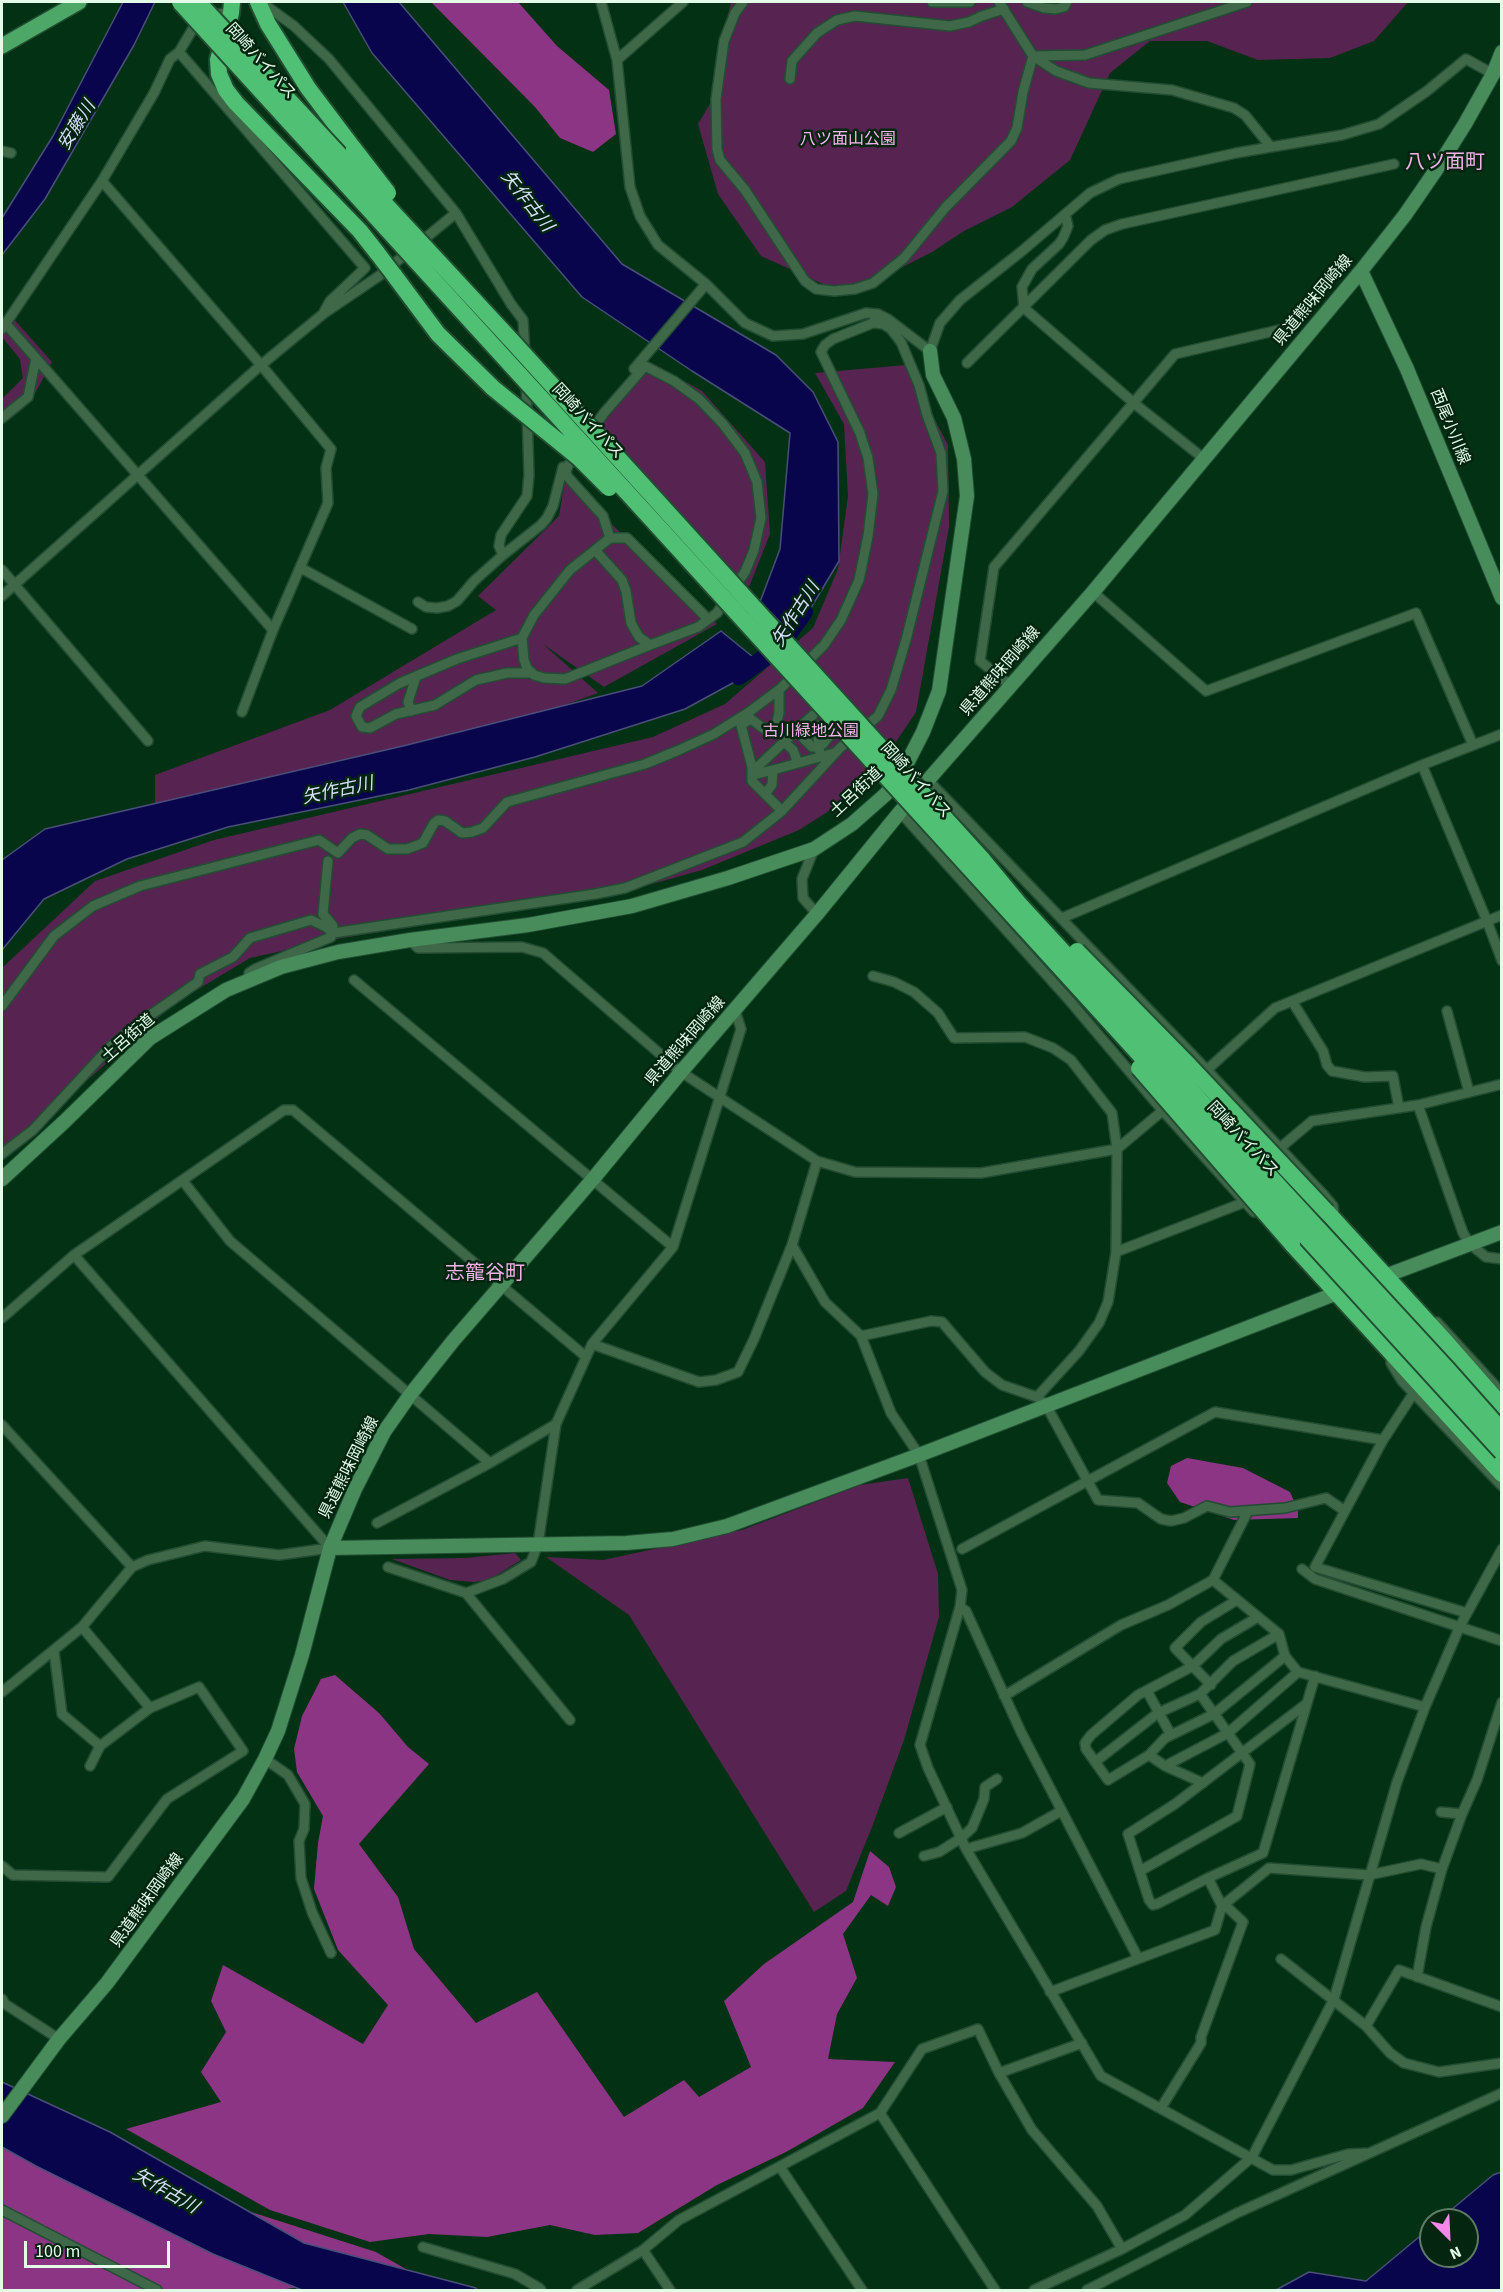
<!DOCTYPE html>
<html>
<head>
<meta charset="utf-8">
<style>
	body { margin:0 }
	#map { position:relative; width:1503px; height:2292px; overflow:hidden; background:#023114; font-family:"Source Sans 3",sans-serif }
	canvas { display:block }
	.frame { position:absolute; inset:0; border:3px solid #e3fbe7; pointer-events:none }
	.north { position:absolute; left:1419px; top:2208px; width:60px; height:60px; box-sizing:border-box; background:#04250f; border:2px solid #5d7b65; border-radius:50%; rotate:156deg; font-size:16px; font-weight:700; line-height:24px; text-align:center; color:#e3fbe7 }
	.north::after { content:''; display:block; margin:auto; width:21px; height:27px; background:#f788eb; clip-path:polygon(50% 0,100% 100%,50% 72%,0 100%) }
	.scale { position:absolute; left:24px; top:2241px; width:146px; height:27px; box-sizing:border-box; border:3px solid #e3fbe7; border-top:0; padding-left:8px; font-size:18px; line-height:21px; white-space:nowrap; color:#e3fbe7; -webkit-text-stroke:4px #04250f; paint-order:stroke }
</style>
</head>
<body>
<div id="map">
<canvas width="1503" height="2292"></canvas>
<div class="frame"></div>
<div class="north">N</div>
<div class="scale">100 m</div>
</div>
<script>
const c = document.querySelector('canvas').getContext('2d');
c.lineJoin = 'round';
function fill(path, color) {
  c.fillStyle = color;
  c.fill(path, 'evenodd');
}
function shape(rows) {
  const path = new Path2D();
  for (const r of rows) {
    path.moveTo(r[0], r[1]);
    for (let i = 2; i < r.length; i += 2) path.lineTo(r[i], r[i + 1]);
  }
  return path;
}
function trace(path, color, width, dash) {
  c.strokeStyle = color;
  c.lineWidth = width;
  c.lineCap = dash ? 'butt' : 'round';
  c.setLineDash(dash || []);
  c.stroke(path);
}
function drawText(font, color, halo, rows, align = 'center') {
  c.font = font + ' "Source Sans 3","Noto Sans JP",sans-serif';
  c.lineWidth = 5;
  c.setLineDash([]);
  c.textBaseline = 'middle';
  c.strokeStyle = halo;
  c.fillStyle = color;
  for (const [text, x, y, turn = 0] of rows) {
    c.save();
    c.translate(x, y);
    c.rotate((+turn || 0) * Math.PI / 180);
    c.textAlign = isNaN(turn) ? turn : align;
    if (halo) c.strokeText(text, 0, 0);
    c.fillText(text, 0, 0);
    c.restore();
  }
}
const green = shape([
	[731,2,1408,2,1374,41,1330,58,1258,60,1207,41,1150,41,1110,73,1070,160,1012,207,964,231,932,252,887,275,834,289,761,256,718,194,698,124,711,102,725,71,720,50],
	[13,318,52,362,32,399,2,424,2,399,23,378,20,359,2,337,2,332],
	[652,363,702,391,765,462,770,534,749,587,593,425,636,372],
	[906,365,948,445,949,527,916,712,865,788,799,830,702,870,627,891,552,905,342,938,250,958,175,1003,2,1155,2,968,95,881,214,840,653,737,725,704,813,628,838,569,848,496,844,424,815,373],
	[565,480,717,624,604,687,543,644,598,693,424,756,155,806,155,775,330,710,496,610,478,596,559,516],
	[908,1478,938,1574,939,1617,904,1740,872,1827,846,1891,814,1912,629,1615,546,1557,603,1560,742,1530,860,1485],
	[515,1553,521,1560,489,1580,474,1582,450,1580,392,1559,465,1558]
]);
const forest = shape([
	[431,2,518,2,557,46,609,90,616,134,593,152,560,138,535,107],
	[1187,1458,1243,1468,1290,1492,1298,1510,1298,1518,1234,1520,1180,1502,1167,1483,1171,1466],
	[335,1675,379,1713,408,1747,429,1764,359,1844,398,1897,414,1949,476,2023,537,1992,624,2117,684,2080,699,2097,751,2067,724,2001,764,1964,853,1902,870,1851,889,1867,896,1887,888,1906,871,1895,843,1934,857,1978,837,2014,828,2059,895,2062,863,2108,786,2152,717,2185,638,2233,595,2235,550,2225,487,2237,429,2234,370,2242,270,2210,126,2129,221,2102,201,2072,226,2032,211,2001,223,1965,363,2044,388,2005,338,1950,314,1889,318,1843,323,1816,297,1772,294,1749,302,1716,321,1679],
	[2,2109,195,2194,376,2252,411,2272,330,2290,307,2286,279,2290,2,2290]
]);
const water = shape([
	[123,2,155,2,134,45,45,199,2,255,2,260,2,218,53,136,123,2],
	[343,2,399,2,622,264,776,355,813,392,838,442,839,561,794,636,760,602,780,549,790,433,692,371,582,297,372,53,343,2],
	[721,631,764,666,685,709,535,757,409,790,228,827,127,859,44,899,2,950,2,860,45,829,403,746,642,686,721,631],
	[2,2082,110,2132,304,2243,476,2288,477,2290,302,2290,213,2254,36,2166,2,2147,2,2082],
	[1501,2172,1501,2290,1276,2290,1309,2272,1366,2281,1431,2227,1431,2256,1467,2256,1467,2220,1439,2220,1493,2175,1501,2172]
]);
const river = shape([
	[739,676,778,648,804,612]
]);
const street = shape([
	[261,2,294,26,329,59,456,213,511,304,523,320,525,353],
	[601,2,617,60,630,187,640,216,658,245,706,284,745,323,773,336,803,334,866,313,878,314,888,319,930,351,940,323,960,300,1022,251,1090,193,1119,179,1236,153,1342,135,1379,124,1427,91,1466,59,1493,74],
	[743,2,735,13,724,41,716,99,717,149,720,160,745,190,797,269,805,281,816,289,834,291,855,289,873,283,904,258,945,208,1011,141,1017,128,1023,92,1033,56],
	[932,2,970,2],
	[999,2,1033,56,1056,71,1089,83,1172,90,1234,108,1245,115,1270,146],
	[1027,2,1044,8,1056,9,1064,7,1067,2],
	[179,52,365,268,330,301,324,312],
	[1033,56,1085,55,1247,2],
	[617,60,683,2],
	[790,79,792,61,817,33,837,20,855,16,950,26,969,22,982,16,1004,9],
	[2,151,11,153],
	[102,181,261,365,331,449,326,468,328,503,273,630,242,712],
	[1065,214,1068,226,1063,238,1059,244,1032,269,1022,287,1024,308,1135,404,1203,458],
	[6,324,273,630],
	[2,329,102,181,154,93,170,59,179,52,201,15,231,13],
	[967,363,1091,240,1105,230,1122,224,1394,164],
	[634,369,706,284],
	[2,418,28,397,36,358],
	[591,431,604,413,645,366,674,381,699,399,723,424,745,453,757,482,761,518,754,550,745,572,717,613,698,627,650,645,639,637,631,623,626,591,622,580,595,550],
	[576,453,569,464,566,471,567,476,603,516,610,538,570,570,534,615,522,638,524,660,527,668,534,675,544,678,565,679,650,645],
	[610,538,627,538,708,619],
	[503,555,541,525,547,518,553,506,563,467],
	[301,568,412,629],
	[2,570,148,741],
	[1093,592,1206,691,1416,613,1473,745],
	[2,596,261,365,323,314,379,276,456,213],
	[418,602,426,607,437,608,448,606,457,601,474,581,503,555,499,546,501,535,527,496,529,475,526,381],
	[522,638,457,659,400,683,360,707,356,716,362,727,370,728,396,714,435,705,476,680,507,673,531,673],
	[1011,686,980,661,994,567,1175,354,1283,329],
	[779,690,779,713,776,726,764,729,751,719,741,725,753,771,813,715],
	[411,711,408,702,416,677],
	[804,723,807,727,820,726,830,735,823,744,818,747,822,757],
	[807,727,804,739,812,747,818,747],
	[807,727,813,733,819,733,821,737,818,740,821,745],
	[784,742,793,750,798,763],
	[1422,765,1487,921,1502,961],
	[752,770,752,781,782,811],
	[773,770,834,753],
	[752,775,773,770,772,785,765,794],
	[929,781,1207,1070,1322,1193,1333,1206,1334,1214],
	[900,812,1069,1000,1163,1111,1254,1212],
	[814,849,802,879,803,898,817,914],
	[1062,918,1422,765,1502,734],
	[410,940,418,948,522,947,543,953,681,1072,817,1161,855,1172,981,1173,1117,1149,1173,1102],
	[873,976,894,982,914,992,938,1013,954,1038,1025,1037,1053,1048,1071,1060,1112,1113,1117,1149,1116,1252,1108,1302,1099,1323,1079,1351,1037,1397],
	[250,980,249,973,255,969,331,937,333,926,323,914,328,861],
	[354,980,673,1247],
	[1292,1001,1323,1051,1327,1065,1332,1071,1365,1077,1393,1076,1399,1108],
	[2,1006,54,936,93,906,140,886,319,840,338,853,352,838,360,834,367,835,388,849,407,849,423,843,434,823,438,820,445,821,462,833,472,832,483,828,507,802,645,764,679,750,714,734,749,712,781,688,824,645,841,620,859,580,868,536,873,494,868,458,860,433,821,352,825,345,833,339,873,323,878,314],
	[1447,1011,1469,1092],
	[1198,1078,1275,1008,1502,915],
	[1418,1105,1463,1233,1470,1244,1486,1257,1502,1259],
	[1280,1148,1312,1121,1418,1105,1502,1084],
	[2,1154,33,1130,110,1047,139,1023,198,982,200,974,233,957,250,938,311,920,326,927,333,933,595,894,625,888,743,842,782,811,840,748,878,716,891,690,906,640,943,491,941,453,927,415,919,385,901,342,891,329,883,324,873,323],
	[183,1181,230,1241,490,1463],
	[792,1245,825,1302,861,1336,891,1413,919,1455,962,1590,960,1607,920,1745,928,1768,966,1849,1101,2076,1273,2170,1291,2170,1348,2154,1369,2153],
	[1116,1252,1245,1202],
	[74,1255,330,1548],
	[2,1318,74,1255,284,1110,293,1110,585,1356],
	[1437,1322,1502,1393],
	[861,1336,931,1321,942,1322,985,1372,1002,1385,1037,1397,1046,1405,1098,1500,1138,1503,1161,1519,1171,1521,1184,1518,1207,1506,1230,1512,1285,1508,1326,1498,1345,1511],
	[592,1344,699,1382,716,1380,738,1372,754,1339,792,1245,817,1161],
	[1391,1355,1391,1363,1402,1381,1502,1486],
	[1413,1394,1383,1440,1315,1567,1467,1613],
	[2,1425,132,1567],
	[1248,1511,1213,1580,1279,1634,1285,1656,1298,1672,1425,1707],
	[377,1523,490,1463,556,1424],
	[962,1549,1215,1412,1383,1440],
	[388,1567,466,1593,570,1720],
	[1302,1569,1315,1579,1502,1641],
	[466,1593,503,1579,531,1562,538,1544,556,1424,592,1344,673,1247,741,1029,735,1010],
	[960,1607,966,1611,1021,1732,1138,1958],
	[82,1627,150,1708],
	[54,1651,62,1714,100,1746],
	[1211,1685,1175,1648,1201,1622,1237,1600],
	[1147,1691,1171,1735],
	[2,1692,82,1627,132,1567,148,1560,205,1546,279,1555,330,1548],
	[1004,1696,1121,1625,1168,1605,1213,1580],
	[1306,1704,1175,1804,1128,1834,1149,1900,1153,1905,1157,1904,1208,1878,1263,1853,1315,1676],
	[1149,1755,1165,1738,1214,1714,1285,1656],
	[265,1759,288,1775,305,1804,304,1829,299,1841,301,1878,312,1912,331,1953],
	[1095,1762,1158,1713,1200,1694],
	[1165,1766,1149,1755,1108,1780,1086,1749,1085,1743,1091,1735,1138,1695,1193,1666,1221,1639,1258,1617],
	[1203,1783,1165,1766,1228,1733,1298,1672],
	[1441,1812,1462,1814],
	[899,1833,947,1807],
	[966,1849,1022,1833,1061,1811],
	[924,1856,939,1852,961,1838,972,1828,984,1799,985,1787,997,1779],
	[2,1866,13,1875,108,1877,167,1799,243,1751,199,1687,150,1708,100,1746,90,1766],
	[1140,1871,1237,1816,1250,1764,1200,1694,1233,1661,1279,1634],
	[1208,1878,1222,1906],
	[1281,1959,1366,2026,1390,2053,1404,2063,1439,2072,1502,2063],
	[1417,1977,1426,1927,1442,1869,1462,1814,1477,1780,1502,1702],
	[1050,1992,1215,1930,1222,1906,1269,1868,1369,1875,1421,1864,1442,1869],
	[2,1999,5,2004,59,2039],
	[1366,2026,1399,1970,1502,2007],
	[999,2073,1082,2043],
	[1161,2108,1201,2043,1201,2037,1243,1922,1224,1904],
	[880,2113,995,2290],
	[780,2167,862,2290],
	[2,2210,157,2290],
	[423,2247,515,2274,539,2288,541,2290],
	[643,2250,670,2290],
	[577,2290,643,2250,679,2220,880,2113,922,2049,978,2029,999,2073,1032,2130,1097,2206,1122,2249],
	[1034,2290,1122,2249,1185,2215,1252,2157,1334,1999,1397,1782,1425,1707,1460,1626,1502,1549],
	[1087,2290,1237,2213,1502,2093]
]);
const secondary = shape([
	[1361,271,1407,369,1502,598],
	[2,1179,64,1122,150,1038,226,990,281,967,338,952,410,940,528,925,632,906,728,878,814,849,852,824,886,794,902,773,923,732,939,691,967,496,964,459,954,418,933,375,930,351],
	[1377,1279,1502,1232],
	[330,1548,626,1543,673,1539,727,1526,919,1455,1345,1290],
	[2,2116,59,2039,107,1983,243,1799,265,1759,278,1731,302,1655,330,1548,355,1489,384,1432,410,1395,453,1341,593,1179,681,1072,817,914,900,812,1093,592,1361,271,1405,215,1436,170,1465,124,1493,74,1502,52]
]);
const primary = shape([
	[2,46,79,2]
]);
const highway = shape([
	[232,2,231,13,218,60,219,74,226,90,236,103,360,231,378,254],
	[258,2,268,24,308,88,354,149],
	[394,275,438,334,493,388],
	[1327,1212,1444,1340,1502,1406],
	[1292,1244,1502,1474]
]);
const highwayBridge = shape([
	[180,2,1502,1452],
	[198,2,512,341,983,860,1021,906,1448,1370,1502,1431],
	[354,149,388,193],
	[378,254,394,275],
	[493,388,579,458,609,488],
	[1077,951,1186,1062,1327,1212],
	[1139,1068,1292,1244]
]);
const streetNames = [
	["岡崎バイパス",260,62,48],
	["県道熊味岡崎線",1314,301,-50],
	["岡崎バイパス",587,422,47],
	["西尾小川線",1449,427,68],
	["県道熊味岡崎線",1001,672,-49],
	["岡崎バイパス",915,781,48],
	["土呂街道",857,793,-43],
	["土呂街道",129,1039,-41],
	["県道熊味岡崎線",686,1042,-49],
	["岡崎バイパス",1242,1140,47],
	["県道熊味岡崎線",350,1468,-63],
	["県道熊味岡崎線",148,1901,-54]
];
const parkNames = [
	["八ツ面山公園",848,140],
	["古川緑地公園",811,732]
];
const waterNames = [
	["安藤川",78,126,-58],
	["矢作古川",526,202,52],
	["矢作古川",797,615,-58],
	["矢作古川",338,792,-12],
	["矢作古川",165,2192,30]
];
const quarterNames = [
	["八ツ面町",1445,164],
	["志籠谷町",485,1275]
];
fill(green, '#572452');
fill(forest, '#8b3584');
fill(water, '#09054c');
trace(water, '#4a4f7a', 1.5);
trace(river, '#09054c', 18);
trace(street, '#224d32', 12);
trace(secondary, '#224d32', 16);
trace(primary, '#224d32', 18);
trace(highway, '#224d32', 20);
trace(street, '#3f6849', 9);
trace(secondary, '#488c5b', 14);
trace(primary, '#4da868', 15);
trace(highway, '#50c174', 16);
trace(highwayBridge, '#224d32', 20, []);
trace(highwayBridge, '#50c174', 16);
drawText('16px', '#e3fbe7', '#04250f', streetNames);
drawText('16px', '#fab5f1', '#04250f', parkNames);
drawText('italic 18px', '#d6def8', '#04250f', waterNames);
drawText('20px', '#f0b2e8', '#04250f', quarterNames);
</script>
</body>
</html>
